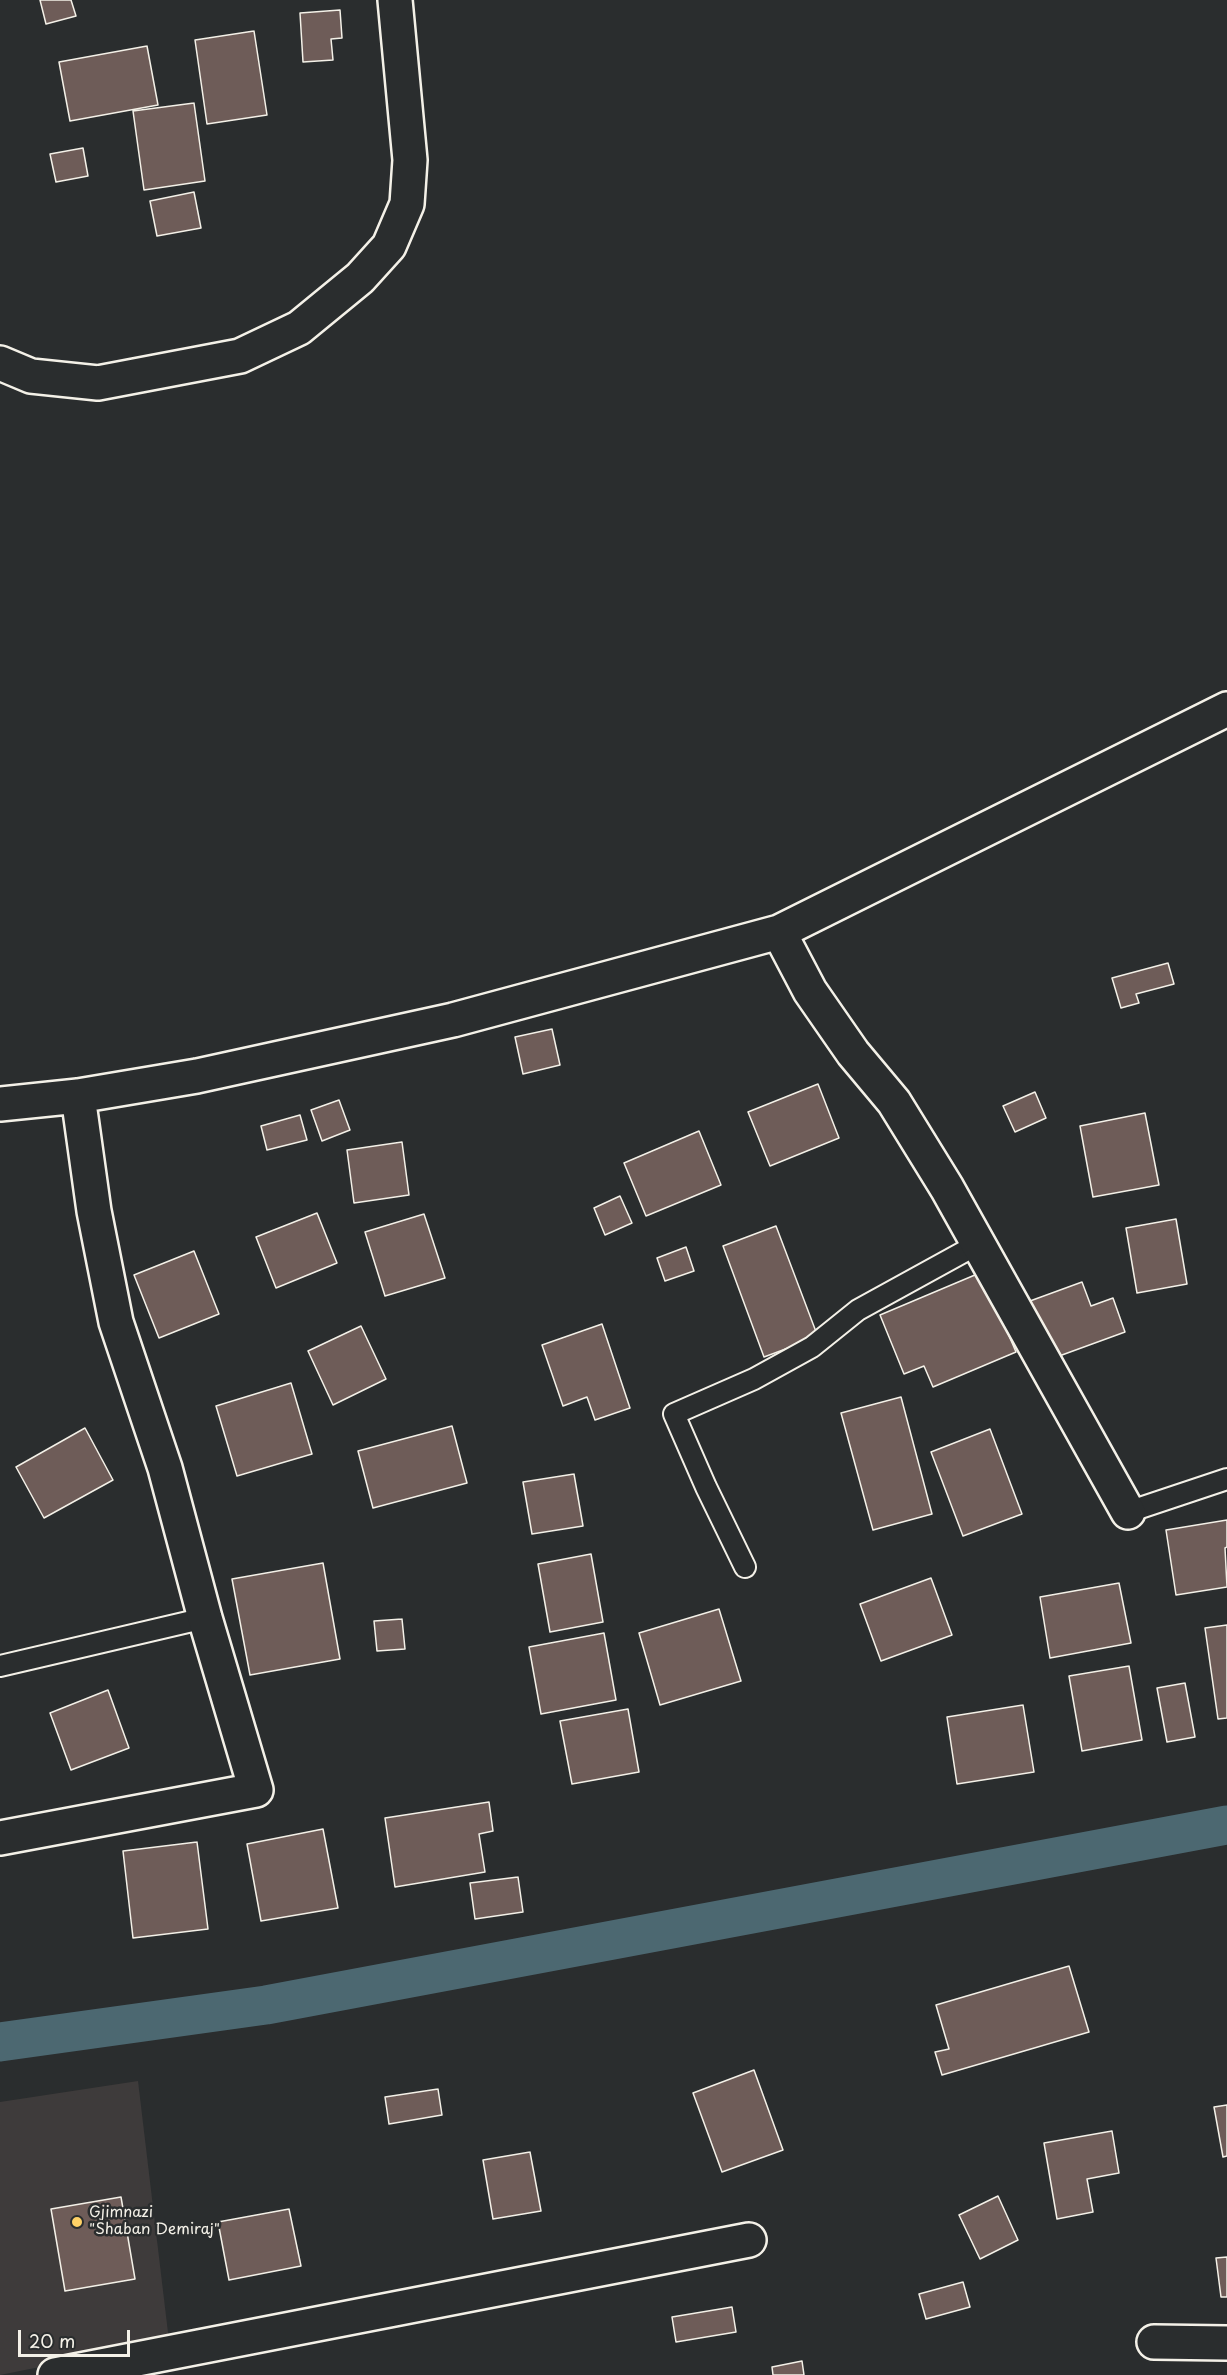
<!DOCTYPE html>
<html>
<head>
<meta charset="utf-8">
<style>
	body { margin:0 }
	#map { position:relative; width:1227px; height:2375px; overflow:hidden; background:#2a2d2e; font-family:"Playpen Sans",sans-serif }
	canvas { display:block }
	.scale { position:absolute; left:18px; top:2330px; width:112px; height:27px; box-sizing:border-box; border:3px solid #f4f1e8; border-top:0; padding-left:8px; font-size:18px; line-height:21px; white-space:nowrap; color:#f4f1e8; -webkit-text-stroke:4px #2a2d2e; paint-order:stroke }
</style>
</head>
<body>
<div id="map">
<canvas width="1227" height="2375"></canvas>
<div class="scale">20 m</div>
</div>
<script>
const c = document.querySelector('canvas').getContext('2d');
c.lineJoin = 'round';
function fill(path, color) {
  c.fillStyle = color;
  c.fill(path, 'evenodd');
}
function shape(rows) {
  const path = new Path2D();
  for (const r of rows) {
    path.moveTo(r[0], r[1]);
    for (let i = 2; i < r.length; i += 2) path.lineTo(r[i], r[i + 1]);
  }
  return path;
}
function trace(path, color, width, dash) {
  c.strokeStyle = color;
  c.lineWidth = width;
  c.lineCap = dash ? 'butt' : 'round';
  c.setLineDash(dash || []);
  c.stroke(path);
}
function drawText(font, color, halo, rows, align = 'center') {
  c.font = font + ' "Playpen Sans",sans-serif';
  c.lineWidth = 5;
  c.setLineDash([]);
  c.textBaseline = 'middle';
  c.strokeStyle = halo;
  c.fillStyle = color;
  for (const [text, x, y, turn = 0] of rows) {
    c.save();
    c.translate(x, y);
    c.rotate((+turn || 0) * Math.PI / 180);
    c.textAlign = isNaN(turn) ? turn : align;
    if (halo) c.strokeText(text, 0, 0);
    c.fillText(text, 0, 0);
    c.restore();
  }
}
const built = shape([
	[138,2081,169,2341,0,2375,0,2102]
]);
const canal = shape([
	[0,2042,266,2005,1227,1825]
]);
const building = shape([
	[40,0,71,0,76,16,46,24,40,0],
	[340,10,342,38,331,39,333,60,303,62,300,13,340,10],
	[254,31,267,115,207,124,195,40,254,31],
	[147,46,158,105,70,121,59,62,147,46],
	[194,103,205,181,144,190,133,111,194,103],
	[83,148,88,176,56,182,50,154,83,148],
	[194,192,201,228,157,236,150,201,194,192],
	[1168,963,1174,984,1136,994,1139,1003,1121,1008,1112,978,1168,963],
	[552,1029,560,1065,523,1074,515,1037,552,1029],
	[818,1084,839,1138,770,1166,748,1112,818,1084],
	[1035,1092,1046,1118,1015,1132,1003,1106,1035,1092],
	[339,1100,350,1130,322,1141,311,1110,339,1100],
	[1145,1113,1159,1185,1093,1197,1080,1126,1145,1113],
	[300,1115,307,1140,267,1150,261,1126,300,1115],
	[699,1131,721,1185,646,1216,624,1163,699,1131],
	[402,1142,409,1195,354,1203,347,1150,402,1142],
	[620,1196,632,1223,605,1235,594,1208,620,1196],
	[317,1213,337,1263,276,1288,256,1237,317,1213],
	[424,1214,445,1278,385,1296,365,1232,424,1214],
	[1176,1219,1187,1284,1137,1293,1126,1228,1176,1219],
	[776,1226,818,1337,764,1357,723,1246,776,1226],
	[686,1247,694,1271,665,1281,657,1258,686,1247],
	[194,1251,219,1314,159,1338,134,1275,194,1251],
	[982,1272,1016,1352,933,1387,924,1366,904,1374,880,1315,982,1272],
	[1082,1282,1091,1306,1113,1298,1125,1332,1051,1359,1030,1301,1082,1282],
	[602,1324,630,1408,595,1420,587,1397,563,1406,542,1345,602,1324],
	[361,1326,386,1379,333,1405,308,1351,361,1326],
	[291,1383,312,1454,237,1476,216,1406,291,1383],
	[901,1397,932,1514,873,1530,841,1413,901,1397],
	[452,1426,467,1483,373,1508,358,1451,452,1426],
	[85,1428,113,1480,44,1518,16,1467,85,1428],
	[990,1429,1022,1514,963,1536,931,1452,990,1429],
	[574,1474,583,1526,532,1534,523,1482,574,1474],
	[1227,1520,1227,1547,1225,1548,1227,1587,1176,1595,1166,1530,1227,1520],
	[591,1554,603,1622,550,1632,538,1564,591,1554],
	[323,1563,340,1659,250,1675,232,1579,323,1563],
	[931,1578,952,1635,881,1661,860,1604,931,1578],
	[1119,1583,1131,1643,1050,1658,1040,1597,1119,1583],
	[719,1609,741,1681,660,1705,639,1633,719,1609],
	[402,1619,405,1649,377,1651,374,1621,402,1619],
	[1227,1625,1227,1718,1218,1719,1205,1628,1227,1625],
	[604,1633,616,1700,541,1714,529,1647,604,1633],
	[1129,1666,1142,1740,1082,1751,1069,1676,1129,1666],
	[1185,1683,1195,1737,1167,1742,1157,1688,1185,1683],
	[108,1690,129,1748,71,1770,50,1713,108,1690],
	[1023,1705,1034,1772,957,1784,947,1717,1023,1705],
	[628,1709,639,1772,572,1784,560,1721,628,1709],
	[489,1802,493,1831,479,1834,485,1872,395,1887,385,1818,489,1802],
	[323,1829,338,1908,261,1921,247,1844,323,1829],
	[197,1842,208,1929,133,1938,123,1851,197,1842],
	[518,1877,523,1912,475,1919,470,1883,518,1877],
	[1069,1966,1089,2032,942,2075,935,2052,949,2049,936,2005,1069,1966],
	[754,2070,783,2150,722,2172,693,2093,754,2070],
	[438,2089,442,2115,389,2124,385,2097,438,2089],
	[1227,2105,1227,2156,1223,2157,1214,2107,1227,2105],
	[1112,2131,1119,2173,1087,2179,1093,2212,1057,2219,1044,2143,1112,2131],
	[530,2152,541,2211,493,2219,483,2160,530,2152],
	[998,2196,1018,2240,980,2259,959,2215,998,2196],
	[121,2197,135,2279,65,2291,51,2209,121,2197],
	[289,2209,301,2266,229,2280,218,2222,289,2209],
	[1227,2257,1227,2297,1221,2297,1216,2258,1227,2257],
	[963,2282,970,2307,926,2319,919,2294,963,2282],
	[732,2307,736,2332,676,2342,672,2317,732,2307],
	[802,2361,804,2375,773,2375,772,2367,802,2361]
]);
const service = shape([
	[1128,1512,1227,1479],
	[745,1567,706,1487,674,1414,754,1379,812,1347,858,1310,978,1244],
	[0,1666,205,1618]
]);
const minor = shape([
	[0,363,31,376,98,383,240,356,299,328,360,278,389,246,407,204,410,160,395,0],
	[779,932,810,991,853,1053,894,1102,947,1188,1128,1512],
	[0,1104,78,1096,197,1076,453,1020,779,932,1227,709],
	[0,1838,256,1790,205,1618,165,1468,116,1322,94,1211,78,1096],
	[1154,2342,1227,2343],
	[55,2375,749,2240]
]);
const markers = [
	[77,2222,6,"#ffd166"]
];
const poiNames = [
	["Gjimnazi",89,2213],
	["\"Shaban Demiraj\"",89,2230]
];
fill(built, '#3e3b3b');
trace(canal, '#4c6871', 39);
fill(building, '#6e5c58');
trace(building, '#f4f1e8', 1.5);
trace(service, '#f4f1e8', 24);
trace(minor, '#f4f1e8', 38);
trace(service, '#2a2d2e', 20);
trace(minor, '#2a2d2e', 33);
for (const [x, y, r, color] of markers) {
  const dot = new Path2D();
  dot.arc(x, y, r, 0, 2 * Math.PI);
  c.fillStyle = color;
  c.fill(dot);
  trace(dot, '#2a2d2e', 2);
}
drawText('15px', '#f4f1e8', '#2a2d2e', poiNames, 'left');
</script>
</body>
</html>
